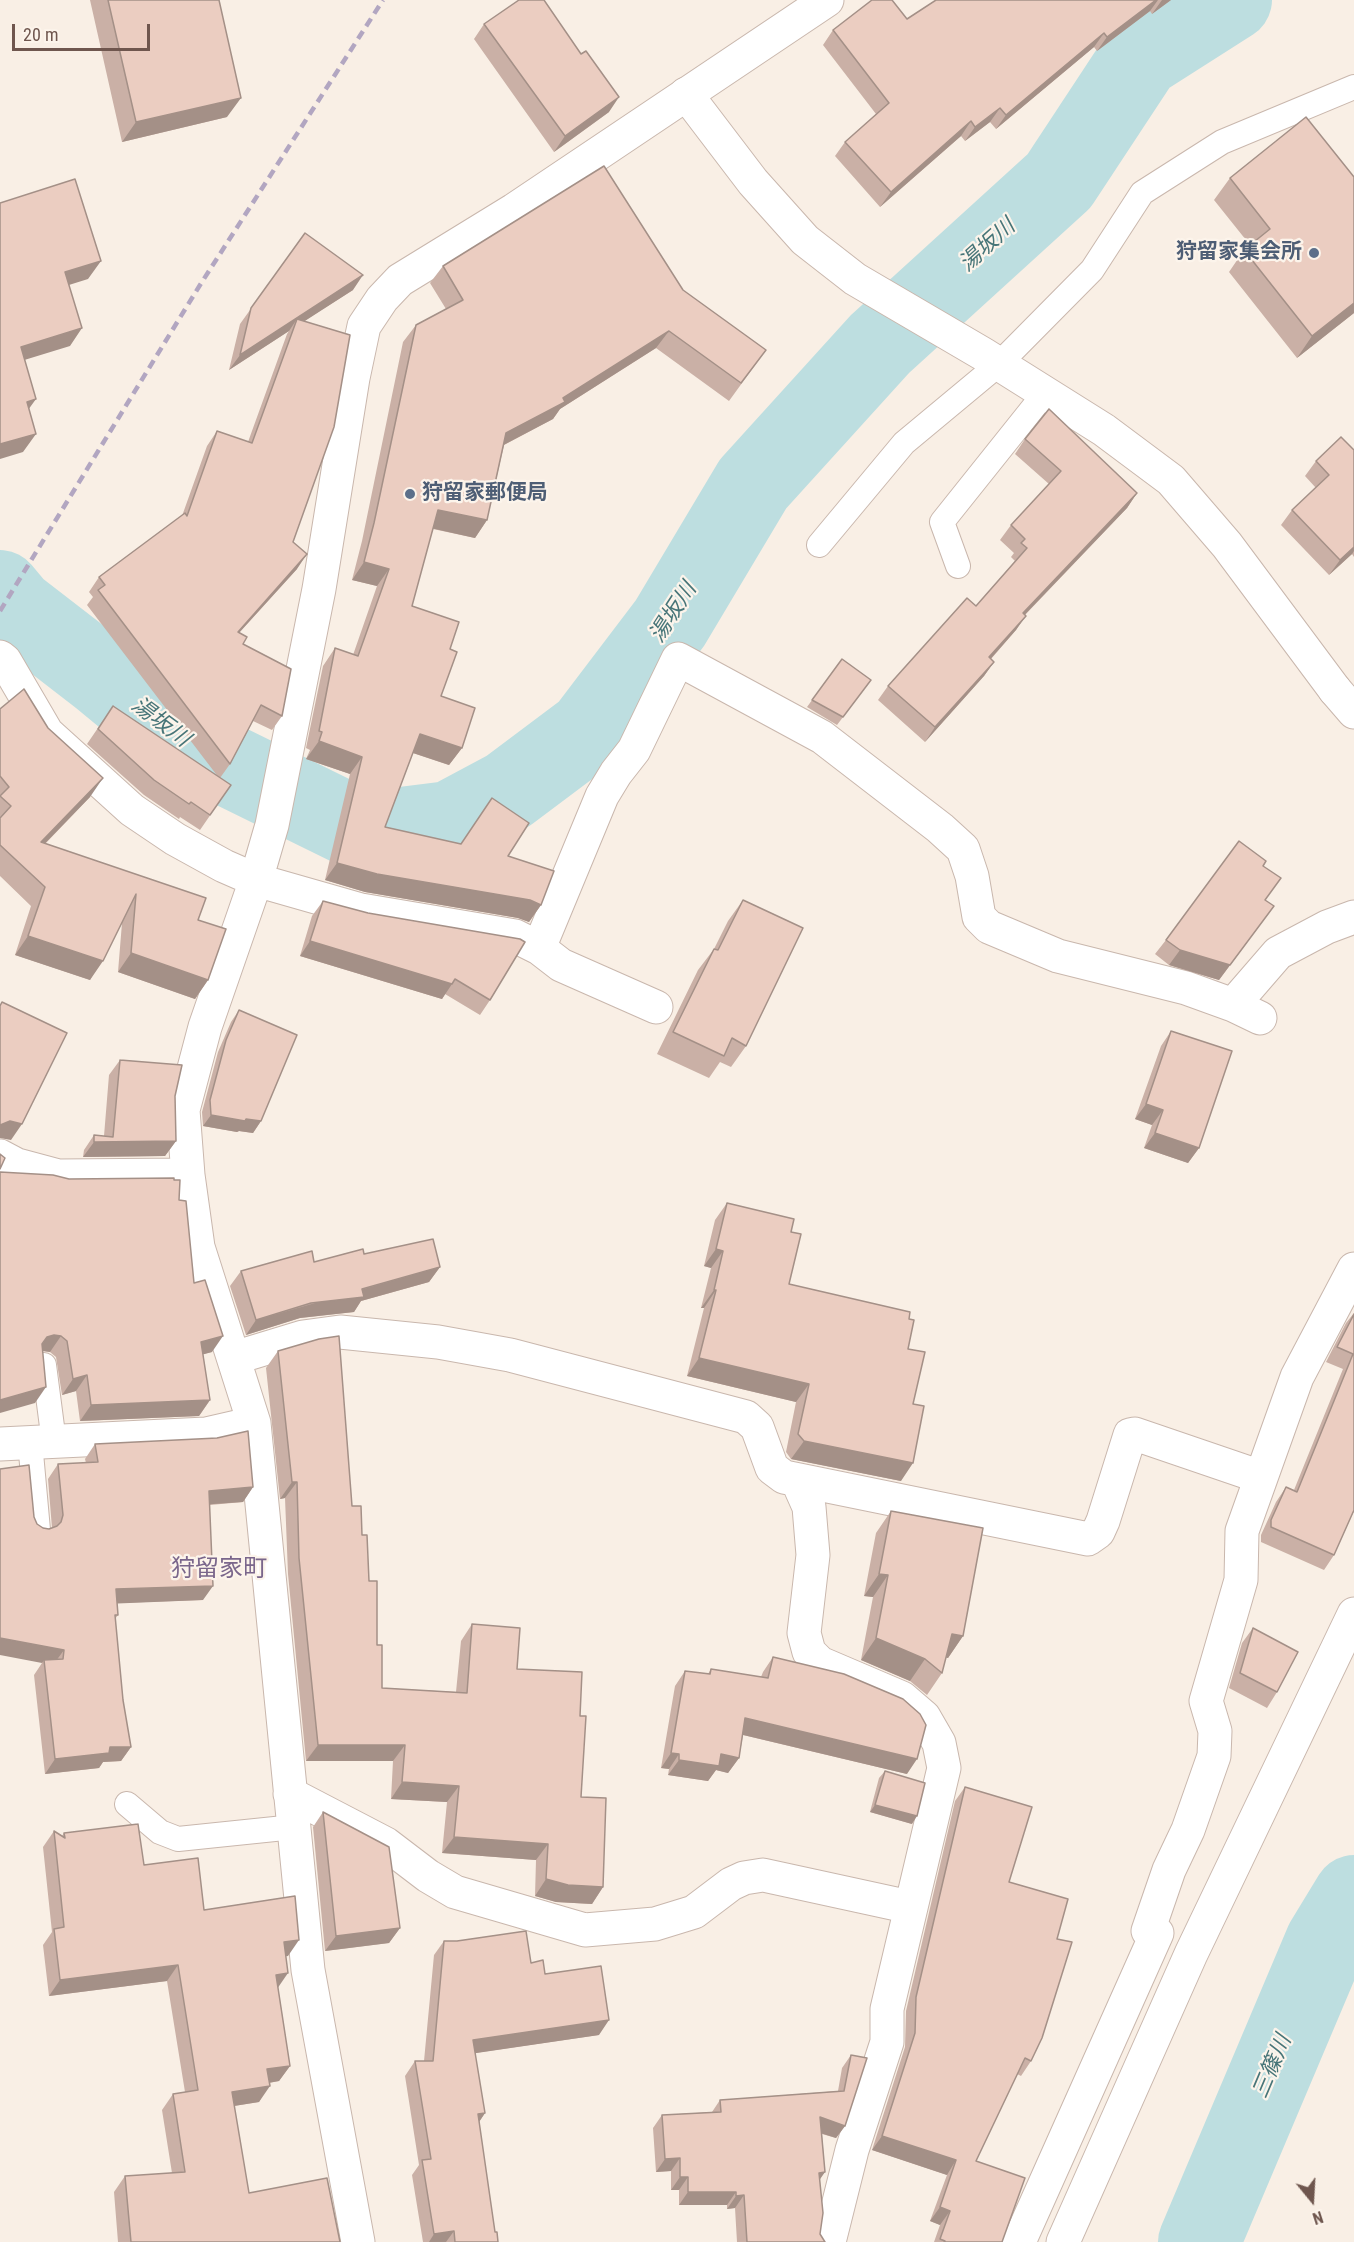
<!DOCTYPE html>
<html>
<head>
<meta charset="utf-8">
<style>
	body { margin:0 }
	#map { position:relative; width:1354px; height:2242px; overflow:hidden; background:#f9efe5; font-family:"Roboto Condensed",sans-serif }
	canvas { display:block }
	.north { position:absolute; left:1282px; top:2170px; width:60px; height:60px; -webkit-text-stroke:4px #fcf4eb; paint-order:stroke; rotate:162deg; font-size:16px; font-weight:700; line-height:24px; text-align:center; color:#6f564e }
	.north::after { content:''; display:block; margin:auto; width:21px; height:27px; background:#6f564e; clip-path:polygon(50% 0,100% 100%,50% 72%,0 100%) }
	.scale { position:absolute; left:12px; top:24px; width:138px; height:27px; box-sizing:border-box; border:3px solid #6f564e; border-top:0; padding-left:8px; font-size:18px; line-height:21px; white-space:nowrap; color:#6f564e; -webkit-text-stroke:4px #fcf4eb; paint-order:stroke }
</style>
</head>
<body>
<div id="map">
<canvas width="1354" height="2242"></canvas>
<div class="north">N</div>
<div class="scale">20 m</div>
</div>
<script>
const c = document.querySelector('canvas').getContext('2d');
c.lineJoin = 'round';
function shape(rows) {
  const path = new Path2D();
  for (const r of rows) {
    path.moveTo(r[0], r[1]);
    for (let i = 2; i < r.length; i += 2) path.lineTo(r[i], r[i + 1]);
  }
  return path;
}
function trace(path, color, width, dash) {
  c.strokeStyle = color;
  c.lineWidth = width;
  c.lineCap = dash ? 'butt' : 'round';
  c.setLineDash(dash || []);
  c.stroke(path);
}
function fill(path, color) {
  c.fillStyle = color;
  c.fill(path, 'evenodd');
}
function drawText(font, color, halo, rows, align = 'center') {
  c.font = font + ' "Roboto Condensed","Noto Sans JP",sans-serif';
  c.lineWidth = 4.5;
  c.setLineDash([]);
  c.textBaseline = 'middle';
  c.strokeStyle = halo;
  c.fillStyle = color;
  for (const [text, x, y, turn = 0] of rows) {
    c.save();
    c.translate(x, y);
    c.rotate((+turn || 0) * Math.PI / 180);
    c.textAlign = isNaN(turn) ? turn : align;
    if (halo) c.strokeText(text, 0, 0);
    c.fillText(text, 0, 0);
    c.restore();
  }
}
const river = shape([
	[0,591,15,609,103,677,183,743,350,825,394,829,450,822,508,791,588,731,670,623,753,484,880,344,1059,181,1140,58,1231,0],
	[1199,2242,1326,1942,1354,1896]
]);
const service = shape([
	[819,545,904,443,999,364,1092,270,1142,193,1222,142,1354,87],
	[958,566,942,522,1045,393],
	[44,1365,54,1442],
	[30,1442,38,1530],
	[127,1804,160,1832,178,1839,294,1827]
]);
const minor = shape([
	[0,657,5,661,47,733,132,810,175,839,224,866,256,880,361,910,515,936,539,948,561,965,656,1007],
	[1335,690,1354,712],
	[539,948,602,796,616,773,634,750,678,659,822,737,940,828,963,849,972,876,979,917,989,927,1058,956,1186,988,1233,1005,1260,1018],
	[1233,1005,1278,953,1327,927,1354,917],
	[0,1156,17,1165,58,1176,188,1175],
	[234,1358,303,1337,340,1332,438,1342,510,1355,746,1417,757,1427,772,1468,784,1477,1088,1539,1098,1532,1103,1521,1130,1435,1135,1434,1261,1477],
	[0,1444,206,1434,254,1423],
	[797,1480,809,1507,813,1555,804,1633,809,1652,820,1663,902,1698,924,1717,939,1743,944,1768,887,2009,887,2042,852,2150,829,2242],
	[290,1794,386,1844,428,1876,455,1892,585,1930,655,1924,694,1912,731,1884,744,1878,763,1875,910,1907],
	[358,2242,308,1970,254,1423,198,1247,188,1175,183,1110,205,1027,256,880,272,825,319,589,353,378,364,326,382,299,400,280,514,210,827,0],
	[1019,2242,1157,1933,1148,1931,1169,1870,1188,1830,1214,1756,1215,1731,1206,1701,1241,1580,1242,1531,1297,1377,1354,1269],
	[1063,2242,1191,1954,1354,1614]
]);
const tertiary = shape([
	[686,94,753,182,805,240,855,279,983,354,1104,430,1171,480,1227,545,1335,690]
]);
const rail = shape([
	[0,611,200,285,383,0]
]);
const wall = shape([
	[90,0,219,0,227,117,122,142],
	[936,0,1171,0,1152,14,1150,11,1097,51,1094,47,996,129,990,122,965,141,961,136,880,207,835,156,845,142,876,114,823,45,833,30,907,19],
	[484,24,609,112,554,152,474,39],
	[1354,177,1354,313,1297,358,1229,272,1244,250,1250,245,1214,200,1230,178],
	[305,233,353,290,304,321,293,542,297,569,239,633,243,644,282,716,272,730,253,721,230,764,220,778,231,785,200,830,180,817,179,819,144,795,87,744,113,706,219,778,87,605,93,597,89,592,99,577,182,516,207,446,217,431,248,442,287,334,289,331,229,370,240,324],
	[443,266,683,290,766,350,729,401,656,348,560,409,553,419,504,445,487,520,475,538,433,529,412,606,450,649,441,696,462,748,449,765,413,753,385,827,508,856,541,905,529,922,518,918,365,892,325,880,350,774,306,759,310,750,306,748,323,666,335,648,353,655,377,586,352,580,362,541,403,342,416,325,446,309,430,283],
	[1025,439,1137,493,1127,508,1025,615,1016,630,991,659,994,662,984,676,925,742,878,700,888,686,976,606,1015,561,1011,557,1014,553,1000,540,1011,525,1049,484,1015,454],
	[1354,450,1354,557,1352,554,1329,575,1281,525,1292,510,1316,488,1305,476,1316,461],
	[842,659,871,680,837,725,807,707],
	[0,709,90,797,45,844,198,920,208,980,195,999,118,972,122,923,90,980,15,955,31,906,0,876],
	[1263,866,1265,900,1274,906,1219,980,1169,965,1155,954,1166,940],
	[743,900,746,1046,731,1067,720,1062,709,1078,657,1054,698,970,714,949,728,921],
	[323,901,490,1000,480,1015,445,994,442,999,300,956,312,916],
	[239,1010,261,1121,253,1133,239,1131,237,1132,203,1126,202,1112,218,1052,231,1022],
	[1171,1031,1199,1148,1188,1163,1144,1148,1152,1125,1135,1119,1161,1046],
	[120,1060,175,1096,176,1141,165,1156,83,1157,84,1150,94,1135,104,1136,109,1075],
	[69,1179,179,1200,194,1283,212,1352,203,1354,210,1400,199,1416,80,1421,76,1391,62,1395,56,1357,50,1352,43,1351,35,1403],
	[727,1203,791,1232,789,1284,909,1319,908,1349,913,1404,901,1481,791,1459,786,1452,796,1402,687,1376,704,1308,701,1308,711,1268,704,1266,715,1220],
	[364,1254,440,1267,429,1282,361,1301,354,1312,300,1318,246,1335,230,1286,241,1271,314,1262],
	[1354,1313,1354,1512,1353,1513,1334,1555,1324,1570,1261,1542,1261,1535,1276,1502,1286,1487,1294,1490,1343,1369,1326,1362,1346,1323],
	[278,1351,352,1506,362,1535,382,1688,456,1692,461,1641,472,1624,517,1669,580,1716,581,1797,603,1887,592,1904,556,1902,535,1896,536,1860,442,1853,447,1802,391,1799,393,1761,306,1761,288,1574,285,1498,280,1499,266,1368],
	[95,1444,253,1487,243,1502,210,1505,203,1600,117,1603,118,1615,115,1619,123,1700,131,1747,121,1761,103,1762,99,1768,45,1774,34,1675,42,1663,34,1517,37,1524,43,1528,49,1529,52,1528,48,1479,58,1464,86,1463,85,1459],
	[891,1511,963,1636,948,1658,946,1657,942,1673,927,1695,910,1681,861,1660,873,1597,864,1596,876,1533],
	[1253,1628,1277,1692,1267,1708,1229,1688,1242,1643],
	[773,1657,907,1774,743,1735,739,1758,728,1773,716,1770,708,1781,668,1775,669,1769,661,1768,675,1686,685,1671,708,1674,711,1669,761,1677,763,1672],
	[885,1771,912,1824,870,1812,879,1778],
	[965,1787,1009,1882,1057,1939,1031,2061,1021,2076,1017,2074,976,2161,1002,2242,934,2242,940,2225,930,2221,947,2175,872,2150,905,2047,906,2011,955,1801],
	[323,1812,400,1928,389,1943,325,1951,313,1827],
	[54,1831,62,1836,64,1833,144,1865,204,1910,288,1956,286,1956,278,1987,290,2066,279,2081,269,2083,259,2102,234,2106,249,2193,340,2242,118,2242,114,2192,125,2176,172,2173,162,2110,173,2094,185,2092,167,1981,49,1996,43,1945,52,1932,43,1847],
	[444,1941,531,1963,545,1974,599,2035,475,2053,485,2113,479,2122,495,2232,498,2242,423,2242,412,2175,419,2165,405,2076,415,2061,424,2061,434,1955],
	[851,2055,845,2126,836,2138,822,2134,825,2172,819,2179,820,2234,825,2242,737,2242,735,2208,727,2209,727,2205,679,2205,679,2190,671,2190,671,2171,656,2172,653,2128,662,2115,712,2112,720,2100,838,2091,842,2068]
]);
const shadedWall = shape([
	[1156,0,1158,0,1150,11,1097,51,1107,37],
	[1162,0,1171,0,1152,14],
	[1104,33,1094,47,996,129,1006,115],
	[619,97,609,112,554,152,565,136],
	[241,98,227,117,122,142,136,122],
	[1000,108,990,122,965,141,975,127],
	[971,121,961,136,880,207,891,192],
	[101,261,88,279,53,290,65,272],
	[363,275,353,290,294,328,297,319,289,331,229,370,240,355],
	[1354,303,1354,313,1297,358,1312,336],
	[82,328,70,346,8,365,21,347],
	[669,331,656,348,560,409,553,419,494,450,506,433],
	[36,399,23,417,27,402],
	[36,434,23,452,0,459,0,444],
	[1137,493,1127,508,1013,627,1023,613],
	[438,510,487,520,475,538,426,527],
	[1354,547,1354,551,1352,554,1329,575,1340,560],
	[307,554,297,569,227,646,238,632],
	[364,562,389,569,377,586,352,580],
	[1026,616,1016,630,979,672,989,657],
	[994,662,984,676,925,742,935,727],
	[420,734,462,748,449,765,407,751],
	[319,741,362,757,350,774,306,759],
	[103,778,90,797,27,862,41,842],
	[337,863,530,900,541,905,529,922,518,918,365,892,325,880],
	[1274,906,1219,980,1169,965,1180,950],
	[28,936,103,961,90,980,15,955],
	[310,941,452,984,442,999,300,956],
	[131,953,208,980,195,999,118,972],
	[1146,1104,1163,1110,1152,1125,1135,1119],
	[211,1115,261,1121,253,1133,239,1131,237,1132,203,1126],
	[10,1121,22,1124,11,1140,0,1138,0,1125],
	[1155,1133,1199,1148,1188,1163,1144,1148],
	[176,1141,165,1156,83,1157,94,1142],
	[716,1249,723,1251,711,1268,704,1266],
	[440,1267,429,1282,361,1301,354,1312,300,1318,246,1335,256,1320],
	[714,1290,716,1290,704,1308,701,1308],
	[54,1335,61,1336,50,1352,43,1351,36,1353,47,1337],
	[223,1336,212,1352,190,1358,201,1342],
	[699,1358,809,1384,796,1402,687,1376],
	[87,1375,76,1391,62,1395,73,1379],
	[46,1387,35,1403,0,1413,0,1400],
	[210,1400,199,1416,80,1421,91,1405],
	[804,1441,913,1463,901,1481,791,1459],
	[292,1482,297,1482,285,1498,280,1499],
	[253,1487,243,1502,199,1505,209,1491],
	[879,1574,888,1575,873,1597,864,1596],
	[213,1586,203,1600,105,1604,116,1589],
	[952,1634,963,1636,948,1658,937,1656],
	[0,1638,64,1650,53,1665,44,1660,42,1663,0,1655],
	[876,1638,925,1659,910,1681,861,1660],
	[745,1718,917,1759,907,1774,735,1733],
	[318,1745,405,1745,393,1761,306,1761],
	[110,1747,131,1747,121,1761,103,1762,99,1768,45,1774,55,1759],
	[671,1753,679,1754,669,1769,661,1768],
	[721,1754,739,1758,728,1773,716,1770,708,1781,668,1775,679,1760],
	[402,1782,459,1786,447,1802,391,1799],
	[875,1805,917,1816,912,1824,870,1812],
	[454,1837,548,1844,536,1860,442,1853],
	[546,1879,603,1887,592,1904,556,1902,535,1896],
	[400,1928,389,1943,325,1951,336,1936],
	[299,1940,288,1956,273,1958,284,1942],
	[178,1965,167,1981,49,1996,60,1980],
	[288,1973,277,1989,276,1975],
	[609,2020,599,2035,463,2055,473,2040],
	[290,2066,279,2081,256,2085,267,2069],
	[270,2086,259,2102,221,2108,232,2092],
	[485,2113,475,2128,478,2114],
	[820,2117,845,2126,836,2138,811,2130],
	[882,2136,956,2160,947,2175,872,2150],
	[680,2158,671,2171,656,2172,665,2159],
	[825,2172,816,2185,819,2173],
	[680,2177,688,2177,679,2190,671,2190],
	[688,2192,736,2192,727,2205,679,2205],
	[744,2195,735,2208,727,2209,736,2196],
	[940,2207,950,2211,940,2225,930,2221],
	[454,2231,446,2242,429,2242,434,2234]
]);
const building = shape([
	[108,0,219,0,241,98,136,122,108,0],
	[519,0,544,0,581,54,586,51,619,97,565,136,484,24,519,0],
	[872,0,892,0,907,19,936,0,1156,0,1107,37,1104,33,1006,115,1000,108,975,127,971,121,891,192,845,142,889,103,833,30,872,0],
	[1306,117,1354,177,1354,303,1312,336,1244,250,1270,229,1230,178,1306,117],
	[604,166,683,290,766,350,741,383,669,331,563,398,565,402,506,433,487,520,438,510,412,606,459,622,450,649,457,652,441,696,475,708,462,748,420,734,385,827,461,844,492,798,529,823,508,856,554,871,541,905,530,900,377,874,337,863,362,757,319,741,322,732,319,731,335,648,358,656,389,569,364,562,374,523,416,325,463,300,443,266,604,166],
	[75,179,101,261,65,272,82,328,21,347,36,399,27,402,36,434,0,444,0,203,75,179],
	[305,233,363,275,240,355,251,308,305,233],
	[297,319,350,335,334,427,293,542,307,554,238,632,247,637,243,644,291,669,282,716,261,705,230,764,98,590,105,585,99,577,185,513,187,516,217,431,252,443,297,319],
	[1049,409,1137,493,1023,613,1026,616,989,657,994,662,935,727,888,686,967,598,976,606,1027,548,1021,543,1025,539,1011,525,1061,471,1025,439,1049,409],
	[1341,437,1354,450,1354,547,1340,560,1292,510,1329,475,1316,461,1341,437],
	[842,659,871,680,843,717,812,700,842,659],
	[24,689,48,728,103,778,41,842,206,898,198,920,226,929,208,980,131,953,136,894,103,961,28,936,45,887,0,845,0,818,11,806,0,796,9,787,0,776,0,709,24,689],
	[113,706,231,785,210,815,191,802,189,804,154,780,98,729,113,706],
	[1239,841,1266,861,1263,866,1281,878,1265,900,1274,906,1230,965,1180,950,1166,940,1239,841],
	[743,900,803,928,746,1046,732,1038,724,1056,673,1032,714,949,718,950,743,900],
	[323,901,368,913,520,939,525,942,490,1000,455,979,452,984,310,941,323,901],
	[2,1002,67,1033,22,1124,10,1121,0,1125,0,1006,2,1002],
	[239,1010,297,1035,261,1121,246,1119,245,1121,211,1115,210,1100,226,1040,239,1010],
	[1171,1031,1232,1051,1199,1148,1155,1133,1163,1110,1146,1104,1171,1031],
	[120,1060,182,1065,175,1096,176,1141,94,1142,94,1135,113,1137,120,1060],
	[0,1154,5,1158,0,1169,0,1154],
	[0,1172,53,1175,69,1179,174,1178,174,1180,180,1180,179,1200,186,1201,194,1283,205,1280,223,1336,201,1342,210,1400,91,1405,87,1375,73,1379,67,1341,61,1336,54,1335,47,1337,42,1344,46,1387,0,1400,0,1172],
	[727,1203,794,1219,791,1232,801,1234,789,1284,910,1312,909,1319,914,1320,908,1349,925,1352,913,1404,924,1406,913,1463,804,1441,798,1434,809,1384,699,1358,716,1290,714,1290,723,1251,716,1249,727,1203],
	[433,1239,440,1267,362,1289,364,1297,311,1303,256,1320,241,1271,312,1251,314,1262,363,1249,364,1254,433,1239],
	[1354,1314,1354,1510,1334,1555,1271,1527,1271,1520,1286,1487,1297,1492,1353,1354,1337,1347,1354,1314],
	[339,1336,352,1506,361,1506,362,1535,367,1535,369,1581,377,1581,377,1645,382,1645,382,1688,467,1693,472,1624,520,1628,517,1669,582,1672,580,1716,586,1716,581,1797,606,1798,603,1887,568,1885,546,1879,548,1844,454,1837,459,1786,402,1782,405,1745,318,1745,299,1558,297,1482,292,1482,278,1351,319,1339,339,1336],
	[248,1431,253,1487,209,1491,213,1586,116,1589,118,1615,115,1615,123,1700,131,1747,110,1747,109,1753,55,1759,44,1660,63,1659,64,1650,0,1638,0,1469,29,1465,34,1517,37,1524,43,1528,49,1529,57,1526,61,1522,63,1515,58,1464,98,1462,95,1444,217,1438,248,1431],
	[891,1511,983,1528,963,1636,952,1634,942,1673,925,1659,876,1638,888,1575,879,1574,891,1511],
	[1253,1628,1298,1652,1277,1692,1240,1673,1253,1628],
	[773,1657,844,1674,903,1699,920,1714,926,1725,917,1759,745,1718,739,1758,721,1754,719,1766,679,1760,679,1754,671,1753,685,1671,710,1674,711,1669,768,1678,773,1657],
	[885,1771,925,1783,917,1816,875,1805,885,1771],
	[965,1787,1032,1807,1009,1882,1068,1899,1057,1939,1072,1942,1042,2038,1031,2061,1025,2058,976,2161,1025,2178,1002,2242,944,2242,945,2241,940,2239,950,2211,940,2207,956,2160,882,2136,915,2033,916,1997,965,1787],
	[323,1812,389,1847,400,1928,336,1936,323,1812],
	[138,1824,144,1865,198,1858,204,1910,295,1896,299,1940,284,1942,288,1973,276,1975,290,2066,267,2069,270,2086,232,2092,249,2193,327,2178,340,2242,131,2242,125,2176,185,2172,173,2094,198,2090,178,1965,60,1980,54,1929,64,1927,54,1831,65,1838,64,1833,138,1824],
	[526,1931,531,1963,543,1960,545,1974,601,1966,609,2020,473,2040,485,2113,478,2114,495,2232,497,2232,498,2242,455,2242,454,2231,434,2234,422,2160,431,2159,415,2061,433,2061,444,1941,457,1941,526,1931],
	[851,2055,867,2058,845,2126,820,2117,825,2172,819,2173,823,2213,820,2234,825,2242,747,2242,744,2195,736,2196,736,2192,688,2192,688,2177,680,2177,680,2158,665,2159,662,2115,721,2112,720,2100,844,2091,851,2055]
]);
const markers = [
	[1314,253,6,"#5c6f8a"],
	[410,494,6,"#5c6f8a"]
];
const serviceNames = [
	["狩留家集会所",1302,253],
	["狩留家郵便局",422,494,"left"]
];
const waterNames = [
	["湯坂川",988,246,-42],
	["湯坂川",674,613,-57],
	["湯坂川",160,723,37],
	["三篠川",1273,2067,-67]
];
const quarterNames = [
	["狩留家町",219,1570]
];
trace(river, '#bddee0', 82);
trace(service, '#c9b7ad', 26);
trace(minor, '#c9b7ad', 35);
trace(tertiary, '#c9b7ad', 35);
trace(service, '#fff', 24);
trace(minor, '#fff', 33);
trace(tertiary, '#fff', 33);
trace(rail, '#b2a6c1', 4.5, [9, 6]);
fill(wall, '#cab0a6');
fill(shadedWall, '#a49087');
fill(building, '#ebcdc1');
trace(building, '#a49087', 1.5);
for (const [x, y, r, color] of markers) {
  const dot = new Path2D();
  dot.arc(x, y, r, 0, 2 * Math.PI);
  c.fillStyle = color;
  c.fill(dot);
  trace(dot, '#fcf4eb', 2);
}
drawText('bold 21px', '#4e5e75', '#fcf4eb', serviceNames, 'right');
drawText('italic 22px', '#477578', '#fcf4eb', waterNames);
drawText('24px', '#7a668b', '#fcf4eb', quarterNames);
</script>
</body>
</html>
